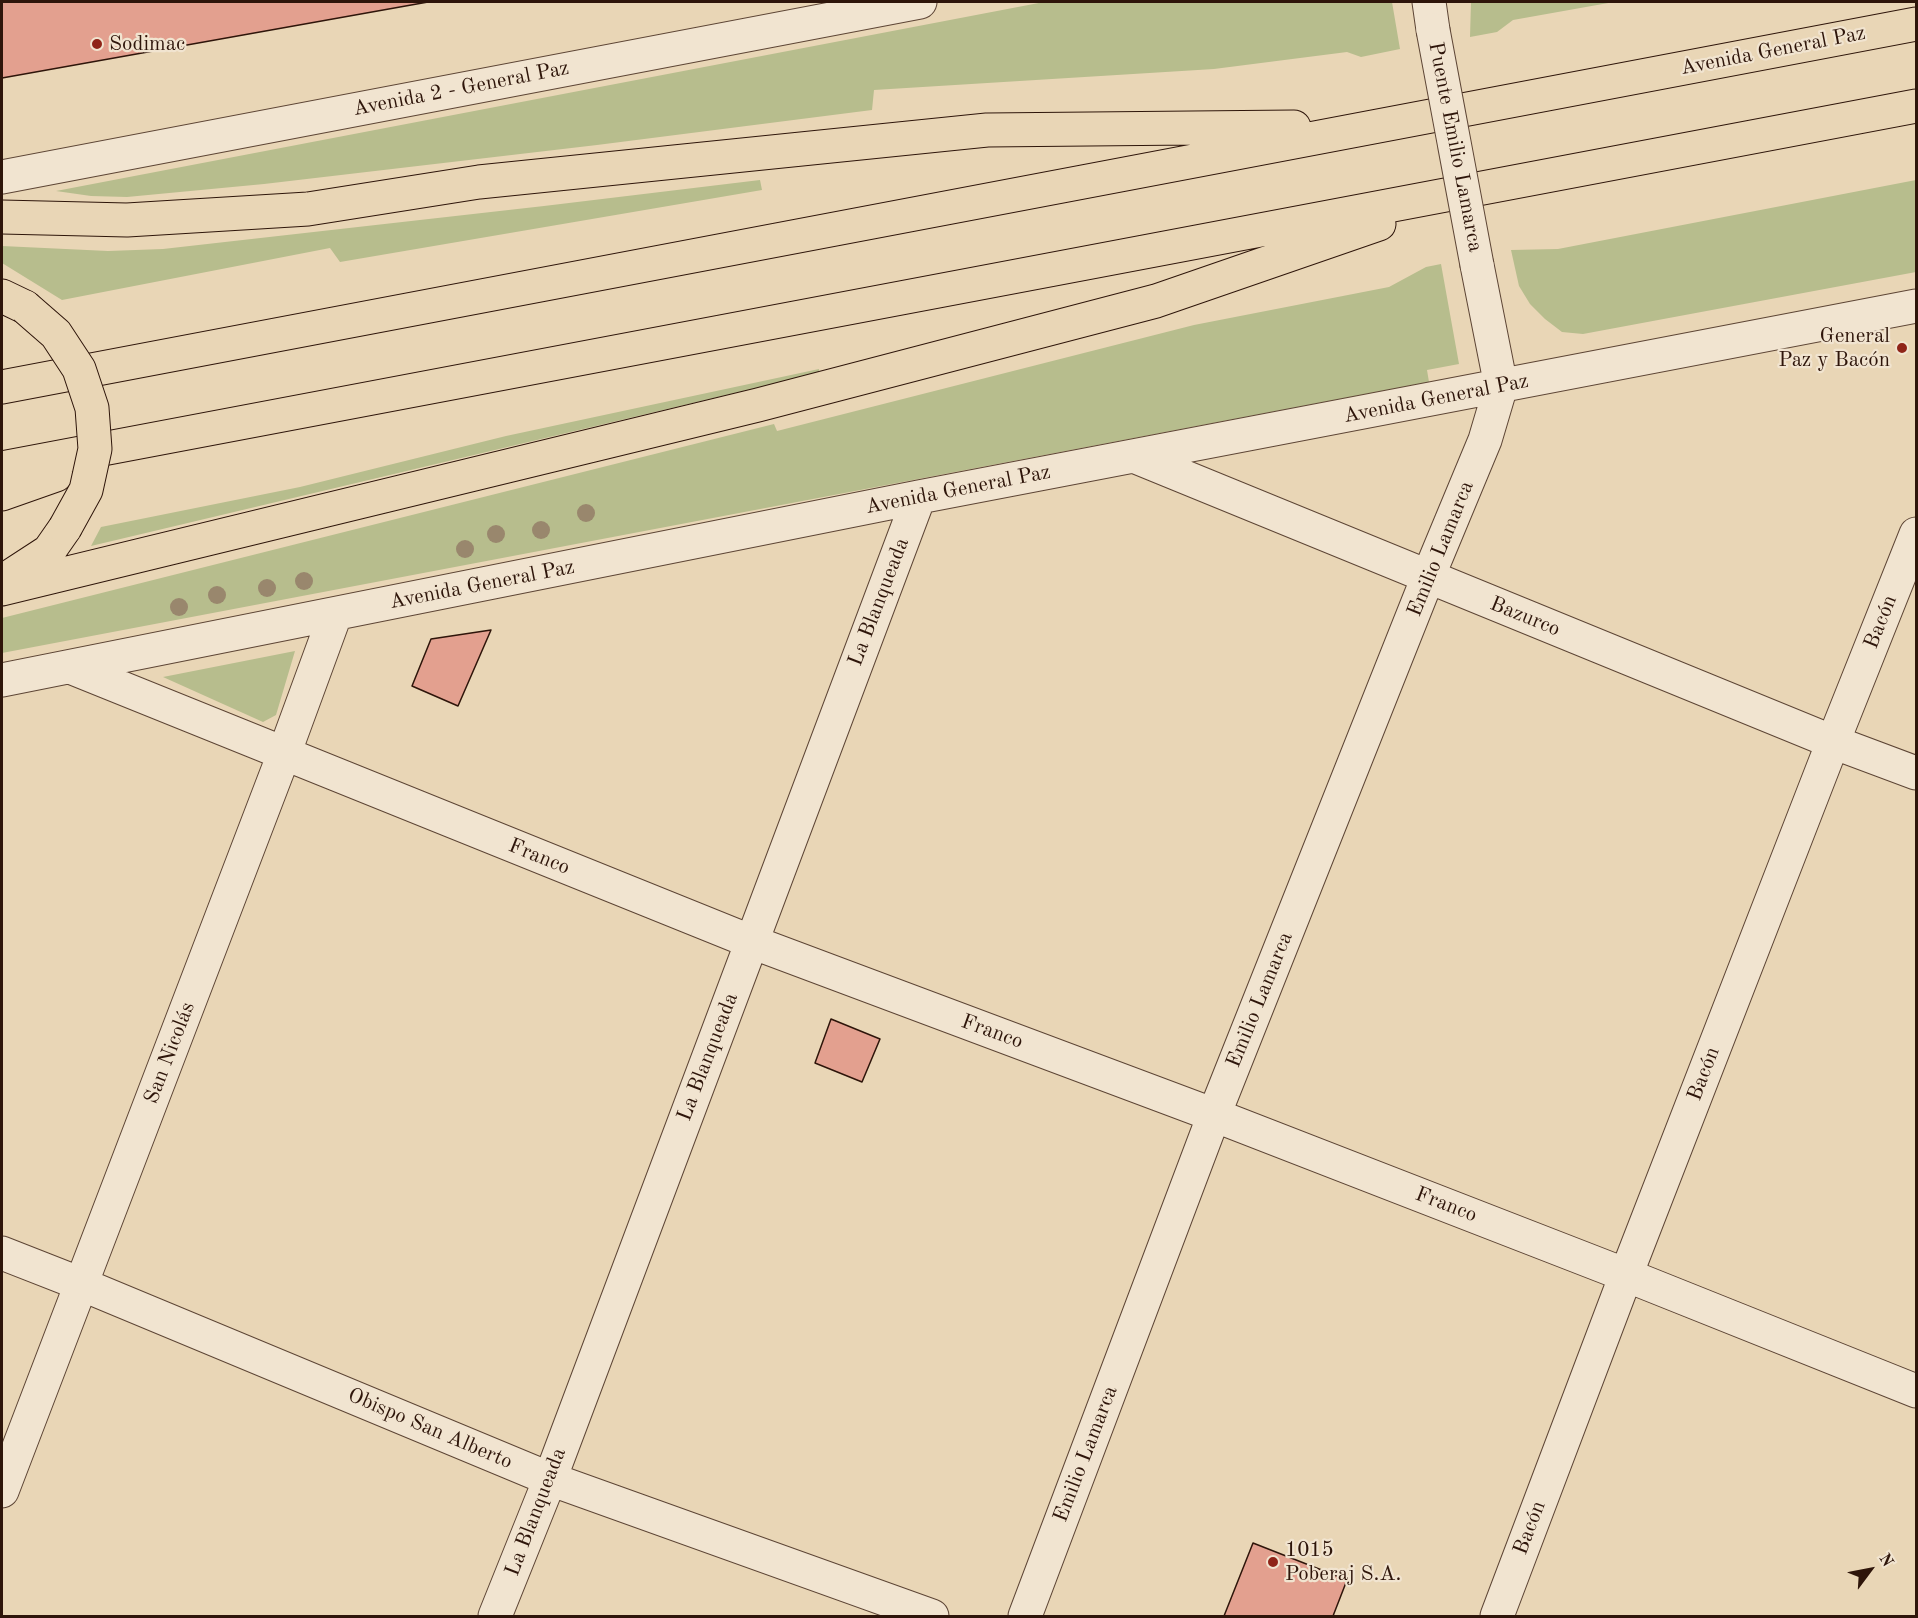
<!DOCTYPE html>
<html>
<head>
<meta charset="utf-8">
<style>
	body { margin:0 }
	#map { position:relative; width:1918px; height:1618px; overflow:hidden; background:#e9d6b6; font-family:"Old Standard TT",serif }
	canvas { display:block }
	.frame { position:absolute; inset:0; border:3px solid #2e150a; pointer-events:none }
	.north { position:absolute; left:1840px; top:1540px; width:60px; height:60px; -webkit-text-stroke:4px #f1e4d0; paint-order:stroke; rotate:58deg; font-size:16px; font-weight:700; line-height:24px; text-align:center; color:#2e150a }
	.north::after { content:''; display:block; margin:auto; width:21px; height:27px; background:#2e150a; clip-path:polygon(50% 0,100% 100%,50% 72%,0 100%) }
</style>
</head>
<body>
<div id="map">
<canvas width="1918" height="1618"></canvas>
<div class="frame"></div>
<div class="north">N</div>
</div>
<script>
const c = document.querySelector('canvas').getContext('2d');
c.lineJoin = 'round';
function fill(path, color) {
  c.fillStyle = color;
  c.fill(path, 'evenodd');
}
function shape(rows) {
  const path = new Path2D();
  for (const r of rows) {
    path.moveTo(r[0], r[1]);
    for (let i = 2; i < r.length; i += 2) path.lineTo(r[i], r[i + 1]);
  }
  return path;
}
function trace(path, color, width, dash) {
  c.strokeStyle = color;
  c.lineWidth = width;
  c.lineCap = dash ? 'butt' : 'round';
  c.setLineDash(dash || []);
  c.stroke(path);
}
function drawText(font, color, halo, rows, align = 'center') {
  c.font = font + ' "Old Standard TT",serif';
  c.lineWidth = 4.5;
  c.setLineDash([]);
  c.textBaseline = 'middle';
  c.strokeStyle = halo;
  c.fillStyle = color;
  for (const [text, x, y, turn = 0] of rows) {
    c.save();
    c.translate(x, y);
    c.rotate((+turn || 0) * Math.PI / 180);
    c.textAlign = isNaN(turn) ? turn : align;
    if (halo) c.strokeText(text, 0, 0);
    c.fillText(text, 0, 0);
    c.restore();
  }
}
const green = shape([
	[1044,2,1392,2,1400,49,1361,57,1347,52,1214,69,874,90,872,110,597,145,264,184,127,197,91,196,56,191],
	[1471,2,1614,2,1513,20,1497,32,1470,37],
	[760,180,762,190,340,262,330,248,62,300,2,263,2,246,108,251,163,249,544,206],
	[1916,180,1916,272,1583,334,1562,332,1545,319,1530,304,1519,286,1511,250,1558,249],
	[1441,264,1459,364,1427,370,1429,382,2,653,2,618,774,424,777,431,1194,325,1389,287,1426,267],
	[819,369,819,373,91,546,101,527,300,487,506,436],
	[295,651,276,715,263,722,163,677]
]);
const building = shape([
	[2,2,428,2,2,78,2,2],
	[491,630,458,706,412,686,431,639,491,630],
	[831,1019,880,1039,862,1082,815,1063,831,1019],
	[1253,1543,1347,1580,1333,1616,1224,1616,1253,1543]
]);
const minor = shape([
	[1429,2,1433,30],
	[2,177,920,2],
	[1136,457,1833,742,1916,773],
	[70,667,752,942,1214,1115,1626,1275,1916,1391],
	[2,680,919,497,1916,306],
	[2,1253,81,1284,550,1479,932,1616],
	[2,1491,284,754,335,615],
	[495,1616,550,1479,919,497],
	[1025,1616,1214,1115,1428,577,1485,440,1501,386,1477,265],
	[1497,1616,1626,1275,1833,742,1916,534]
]);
const highway = shape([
	[2,217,127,220,308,209,479,182,987,130,1294,127],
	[2,296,25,307],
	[2,387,1916,24],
	[2,468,1916,106],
	[2,494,56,475],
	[6,579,49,551,65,528],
	[2,589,758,405,1156,301,1379,224]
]);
const minorBridge = shape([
	[1433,30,1477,265]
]);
const highwayBridge = shape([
	[25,307,56,334,79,369,92,408,95,449,86,490,65,528]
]);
const trees = [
	[586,513],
	[541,530],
	[496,534],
	[465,549],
	[304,581],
	[267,588],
	[217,595],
	[179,607]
];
const markers = [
	[97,44,6,"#8f2418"],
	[1902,348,6,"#8f2418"],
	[1273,1562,6,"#8f2418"]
];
const poiNames = [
	["Sodimac",109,44],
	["General",1890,336,"right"],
	["Paz y Bacón",1890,360,"right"],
	["1015",1285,1550],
	["Poberaj S.A.",1285,1574]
];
const streetNames = [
	["Avenida General Paz",1773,51,-11],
	["Avenida 2 - General Paz",461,89,-11],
	["Puente Emilio Lamarca",1455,147,79],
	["Avenida General Paz",1436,399,-11],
	["Avenida General Paz",958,490,-11],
	["Emilio Lamarca",1441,549,-68],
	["Avenida General Paz",482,585,-11],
	["La Blanqueada",879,602,-69],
	["Bazurco",1525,617,22],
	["Bacón",1881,622,-68],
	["Franco",539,857,22],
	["Emilio Lamarca",1260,1000,-68],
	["Franco",992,1032,20],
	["San Nicolás",170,1053,-69],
	["La Blanqueada",708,1057,-69],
	["Bacón",1704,1074,-69],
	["Franco",1446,1205,21],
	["Obispo San Alberto",430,1429,23],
	["Emilio Lamarca",1086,1454,-69],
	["La Blanqueada",536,1512,-69],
	["Bacón",1530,1528,-69]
];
fill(green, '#b7bd8d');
fill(building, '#e3a08f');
trace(building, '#2e150a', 1.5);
trace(minor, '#5d4535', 35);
trace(highway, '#2e150a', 35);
trace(minor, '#f1e4d0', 33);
trace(highway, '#e9d6b6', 33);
trace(minorBridge, '#5d4535', 35, []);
trace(highwayBridge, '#2e150a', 35, []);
trace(minorBridge, '#f1e4d0', 33);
trace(highwayBridge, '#e9d6b6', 33);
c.fillStyle = '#99876d';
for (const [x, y] of trees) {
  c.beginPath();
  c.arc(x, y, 9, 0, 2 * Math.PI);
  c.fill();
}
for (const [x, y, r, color] of markers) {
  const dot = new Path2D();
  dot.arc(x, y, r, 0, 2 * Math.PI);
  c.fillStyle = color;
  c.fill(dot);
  trace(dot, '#f1e4d0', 2);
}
drawText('21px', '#2e150a', '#f1e4d0', poiNames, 'left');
drawText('21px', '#2e150a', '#f1e4d0', streetNames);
</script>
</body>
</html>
